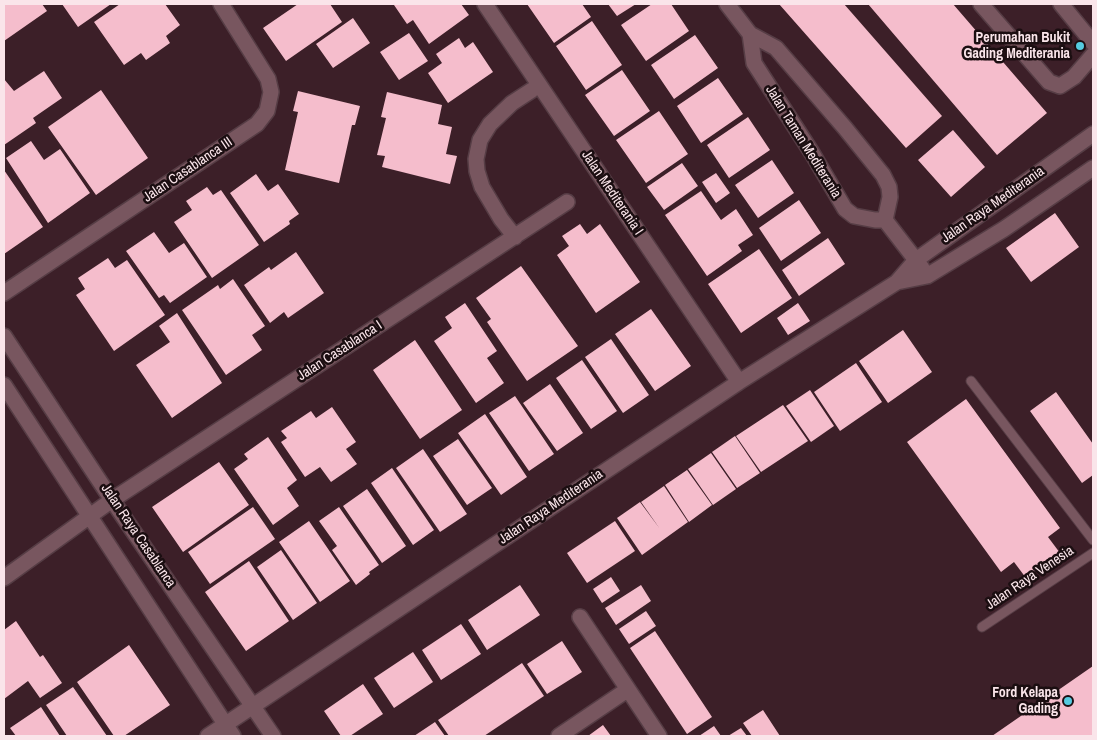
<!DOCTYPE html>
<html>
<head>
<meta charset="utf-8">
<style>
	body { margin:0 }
	#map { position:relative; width:1097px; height:740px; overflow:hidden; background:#3c1f28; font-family:"Archivo Narrow",sans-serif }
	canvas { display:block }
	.frame { position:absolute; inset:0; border:5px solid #fae5ea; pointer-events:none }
</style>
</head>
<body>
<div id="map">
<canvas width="1097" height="740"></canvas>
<div class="frame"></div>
</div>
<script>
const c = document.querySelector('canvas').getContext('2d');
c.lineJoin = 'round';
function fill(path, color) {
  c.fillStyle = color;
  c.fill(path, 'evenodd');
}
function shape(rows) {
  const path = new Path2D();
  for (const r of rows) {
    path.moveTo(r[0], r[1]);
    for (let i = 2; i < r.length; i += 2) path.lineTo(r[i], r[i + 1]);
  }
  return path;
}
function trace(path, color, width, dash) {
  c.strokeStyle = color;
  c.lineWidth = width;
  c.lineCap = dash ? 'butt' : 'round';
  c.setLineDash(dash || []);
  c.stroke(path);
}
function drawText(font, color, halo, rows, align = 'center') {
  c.font = font + ' "Archivo Narrow",sans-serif';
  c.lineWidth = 5;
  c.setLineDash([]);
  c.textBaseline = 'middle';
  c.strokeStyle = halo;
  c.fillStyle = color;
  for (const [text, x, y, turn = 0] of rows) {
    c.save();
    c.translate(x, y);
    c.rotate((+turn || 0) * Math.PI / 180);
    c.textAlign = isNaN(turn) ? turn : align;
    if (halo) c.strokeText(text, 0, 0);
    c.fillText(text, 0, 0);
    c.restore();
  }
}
const building = shape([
	[4,4,42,4,47,11,4,41],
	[62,4,111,4,78,27],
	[120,4,165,4,180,25,166,36,170,43,146,60,141,53,124,65,94,22],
	[298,4,330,4,342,22,286,61,263,28],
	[396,4,461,4,469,15,429,44,413,20,407,24,394,5],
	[527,4,582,4,591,17,554,43],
	[608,4,636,4,617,16],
	[652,4,671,4,689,31,646,61,621,25],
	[779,4,844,4,942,116,906,148],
	[868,4,953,4,1047,113,997,155],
	[353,18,370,43,333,68,316,44],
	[592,21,622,65,586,90,556,46],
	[409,33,428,61,399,80,380,52],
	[695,35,718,68,674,99,651,65],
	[459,38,465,48,473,42,493,72,448,103,428,73,442,63,436,54],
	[622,70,650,111,614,136,585,95],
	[44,71,62,98,33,118,36,123,4,145,4,79,14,91],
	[718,78,743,114,701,143,677,106],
	[101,90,148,158,96,195,48,127],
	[298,91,360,106,355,125,352,125,339,183,285,170,298,112,293,111],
	[387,92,442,105,438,124,452,127,446,154,457,156,450,184,382,167,385,156,377,155,386,118,381,117],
	[659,111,688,154,646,183,616,140],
	[748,117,770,150,729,178,707,145],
	[953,130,985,167,951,197,918,160],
	[31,141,44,160,60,149,90,193,48,223,6,158],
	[772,160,794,193,758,218,735,185],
	[682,163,698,186,664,210,647,187],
	[4,170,43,227,4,254],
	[716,173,730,193,716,203,702,182],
	[256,174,268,191,278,184,299,214,289,221,290,224,264,242,230,193],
	[207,187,213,195,221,190,259,245,212,278,174,222,192,210,186,201],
	[701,191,721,220,736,209,753,235,738,245,742,251,707,276,665,215],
	[799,200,821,233,781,261,759,228],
	[1055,213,1079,247,1031,282,1006,248],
	[580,224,587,234,600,224,640,282,596,313,557,255,569,246,562,236],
	[154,232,169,253,184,243,207,277,170,303,164,295,159,298,126,251],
	[828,238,845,264,799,296,782,270],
	[759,249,792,298,741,333,708,284],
	[296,252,324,293,288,318,284,312,270,323,244,285,269,267,271,270],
	[108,258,115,268,127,260,165,315,114,351,76,295,85,289,78,278],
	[521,266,578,346,527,381,487,322,491,319,476,298],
	[233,279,265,326,252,335,262,350,226,375,182,310,218,285,220,289],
	[465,303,497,351,487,358,504,383,476,403,434,341,452,328,445,317],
	[798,303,810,321,788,335,777,318],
	[651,309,691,366,655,391,615,334],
	[177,313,222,383,172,418,136,365,170,342,159,326],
	[903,330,932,372,888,403,859,361],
	[611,339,649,395,623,413,585,357],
	[415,340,462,410,420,439,373,370],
	[582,360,617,411,591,429,556,378],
	[856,363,882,402,840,431,814,392],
	[550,384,583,433,557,451,523,403],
	[810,390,834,426,811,442,786,406],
	[1056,392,1093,444,1093,475,1082,483,1030,411],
	[515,396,554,454,529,471,489,413],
	[966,399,1060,528,1048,537,1060,553,1026,578,1014,562,1001,572,907,442],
	[783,405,808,441,761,472,736,436],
	[332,407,356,442,346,449,357,464,331,482,320,467,305,477,281,442,287,438,281,431,311,411,316,418],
	[485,414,527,477,501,495,458,433],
	[735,436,760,473,737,488,712,452],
	[268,437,297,480,287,488,299,506,273,525,234,469,248,459,244,454],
	[458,439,492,488,467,505,433,456],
	[423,449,467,514,440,532,396,468],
	[711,453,736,489,713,505,688,469],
	[219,462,249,505,183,552,152,507],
	[392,468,434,530,413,545,371,483],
	[687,470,712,505,689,522,665,485],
	[664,486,688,522,642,555,617,518,640,502,660,529,641,502],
	[367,489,406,546,382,563,343,506],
	[253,507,275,539,210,584,188,552],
	[339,507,379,565,369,572,370,574,356,585,332,550,337,546,319,521],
	[309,521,350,581,320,602,279,542],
	[615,521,635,551,587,583,567,553],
	[281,550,317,603,293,620,257,567],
	[249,561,289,621,246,651,205,592],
	[611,577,620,591,602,603,593,589],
	[520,585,540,615,487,650,468,620],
	[641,585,651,601,616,625,605,608],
	[646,611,656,626,629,644,619,629],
	[16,621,40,657,43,655,62,683,40,698,28,681,4,699,4,630],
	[461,624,481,654,441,680,422,650],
	[655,631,712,717,687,734,630,648],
	[562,641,582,672,547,694,527,664],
	[129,645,170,705,124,736,114,736,77,682],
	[413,652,433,682,394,708,374,678],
	[522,663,544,696,484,736,449,736,438,720],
	[1093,666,1092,736,992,736],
	[363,684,383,714,350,736,341,736,324,711],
	[73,687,107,736,67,736,46,705],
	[41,707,60,736,16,736,10,728],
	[763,710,780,736,752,736,743,723],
	[435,722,445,736,414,736],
	[603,725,611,736,588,736],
	[714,726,721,736,699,736],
	[741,728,747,736,728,736]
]);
const service = shape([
	[971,381,1093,540],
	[982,627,1093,553]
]);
const minor = shape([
	[485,4,739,382],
	[727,4,750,34,776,48,845,128,883,175,889,187,890,197,885,220],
	[981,4,1049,82,1060,86,1074,77,1093,55],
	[750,34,754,63,812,153,845,209,854,216,875,220,885,220],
	[885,220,922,268],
	[515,237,501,219,482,187,477,171,476,159,480,140,490,124,512,103,532,90],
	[897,282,927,276,1004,229,1093,168],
	[4,293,257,124,267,111,271,92,268,79,221,4],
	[4,336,112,500,273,736],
	[4,385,233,736],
	[4,578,112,500,567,202],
	[580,617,659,736],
	[208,736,739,382,897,282,916,260,1093,134],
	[559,736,627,690]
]);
const tertiary = shape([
	[1061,4,1093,43]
]);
const markers = [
	[1080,46,5,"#55cadf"],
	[1068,701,5,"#55cadf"]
];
const poiNames = [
	["Perumahan Bukit",1070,38],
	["Gading Mediterania",1070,54],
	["Ford Kelapa",1058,693],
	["Gading",1058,709]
];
const streetNames = [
	["Jalan Taman Mediterania",803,142,58],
	["Jalan Casablanca III",188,170,-34],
	["Jalan Mediterania I",612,193,56],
	["Jalan Raya Mediterania",993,205,-35],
	["Jalan Casablanca I",340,351,-33],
	["Jalan Raya Mediterania",551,507,-34],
	["Jalan Raya Casablanca",138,536,56],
	["Jalan Raya Venesia",1030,578,-34]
];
fill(building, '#f5bdcc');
trace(service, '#563d45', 11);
trace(minor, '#563d45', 18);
trace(tertiary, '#563d45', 18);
trace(service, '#78565f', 9);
trace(minor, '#78565f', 15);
trace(tertiary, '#78565f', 15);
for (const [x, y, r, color] of markers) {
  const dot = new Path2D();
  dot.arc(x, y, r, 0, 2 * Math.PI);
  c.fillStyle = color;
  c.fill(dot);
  trace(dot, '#1b0e11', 2);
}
drawText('bold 14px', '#fae5ea', '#1b0e11', poiNames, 'right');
drawText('14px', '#fae5ea', '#1b0e11', streetNames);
</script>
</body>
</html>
